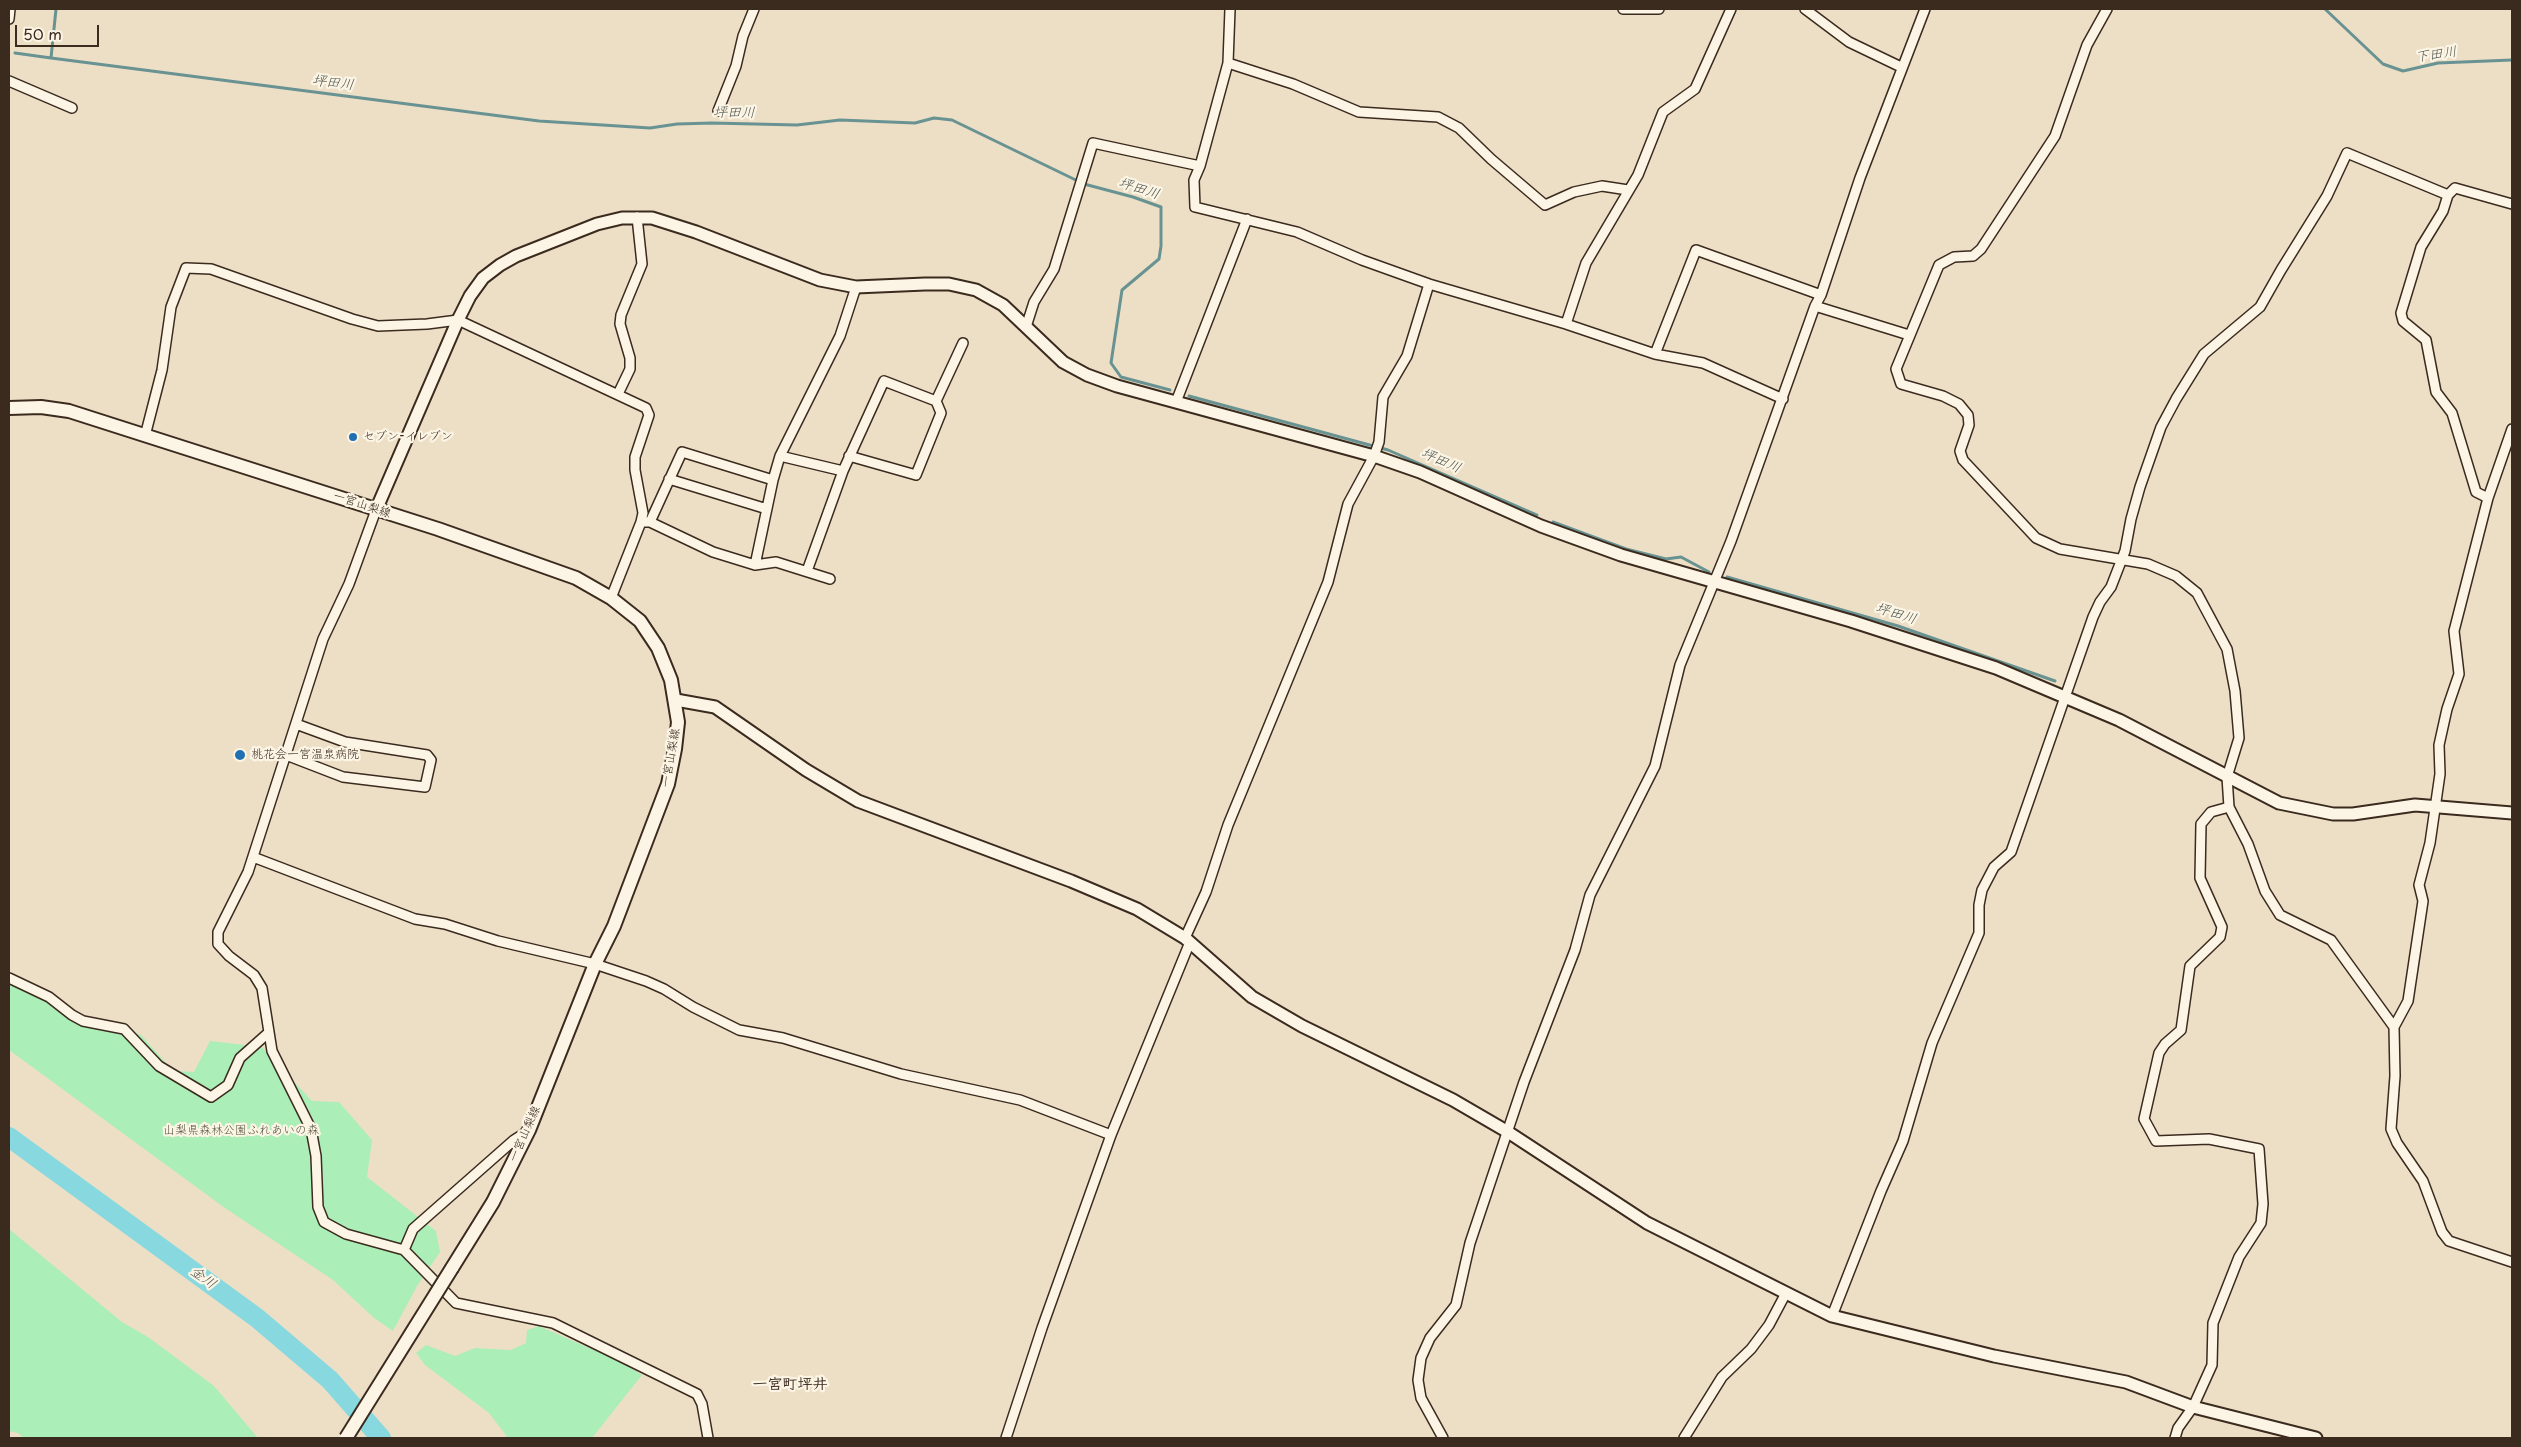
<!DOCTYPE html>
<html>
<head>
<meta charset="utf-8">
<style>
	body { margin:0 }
	#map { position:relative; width:2521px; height:1447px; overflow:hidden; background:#eddfc6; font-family:"Playpen Sans",sans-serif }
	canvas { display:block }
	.frame { position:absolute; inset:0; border:10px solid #3b2a1e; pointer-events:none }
	.scale { position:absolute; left:15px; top:25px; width:84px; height:22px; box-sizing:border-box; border:2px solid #3b2a1e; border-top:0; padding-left:6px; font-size:15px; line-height:18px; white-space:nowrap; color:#3b2a1e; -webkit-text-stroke:4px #fcf5e5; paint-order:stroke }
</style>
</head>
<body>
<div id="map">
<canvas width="2521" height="1447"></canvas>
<div class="frame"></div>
<div class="scale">50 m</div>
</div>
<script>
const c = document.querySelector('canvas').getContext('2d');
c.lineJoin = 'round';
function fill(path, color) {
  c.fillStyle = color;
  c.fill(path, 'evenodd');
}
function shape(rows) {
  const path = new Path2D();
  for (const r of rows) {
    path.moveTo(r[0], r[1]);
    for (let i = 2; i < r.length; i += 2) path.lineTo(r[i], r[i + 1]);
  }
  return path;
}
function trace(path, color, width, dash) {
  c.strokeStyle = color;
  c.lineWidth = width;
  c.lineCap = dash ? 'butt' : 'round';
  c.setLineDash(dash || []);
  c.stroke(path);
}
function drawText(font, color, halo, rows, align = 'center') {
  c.font = font + ' "Playpen Sans","Klee One",sans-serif';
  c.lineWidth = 4.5;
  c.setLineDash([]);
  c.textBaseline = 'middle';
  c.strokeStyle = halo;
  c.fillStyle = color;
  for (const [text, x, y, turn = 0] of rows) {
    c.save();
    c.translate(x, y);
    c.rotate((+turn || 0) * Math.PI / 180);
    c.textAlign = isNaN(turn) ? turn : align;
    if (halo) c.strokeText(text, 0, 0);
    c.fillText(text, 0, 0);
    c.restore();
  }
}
const green = shape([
	[9,975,85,1017,141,1035,173,1071,194,1072,210,1041,262,1047,312,1101,339,1102,372,1140,367,1177,436,1231,440,1252,417,1286,393,1331,374,1318,333,1280,225,1208,9,1050],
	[9,1229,122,1322,148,1337,214,1386,258,1438,24,1438,18,1433,9,1431],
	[539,1326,619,1361,642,1375,592,1438,508,1438,489,1413,425,1365,416,1353,426,1345,455,1356,475,1348,511,1350,526,1343,527,1330]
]);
const stream = shape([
	[2325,9,2383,64,2403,71,2438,63,2512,60],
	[15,53,51,58,56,9],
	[51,58,539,121,650,128,677,124,712,123,797,125,840,120,915,123,934,118,952,120,1084,184,1133,197,1161,207,1161,246,1159,259,1122,290,1111,363,1121,377,1170,390],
	[1189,396,1388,450,1537,515],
	[1553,522,1626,549,1666,559,1681,557,1709,572],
	[1727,577,1898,626,2055,681]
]);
const river = shape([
	[9,1137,257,1318,330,1380,381,1438]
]);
const minor = shape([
	[1230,9,1228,63,1200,166,1194,180,1195,207,1297,232,1362,260,1429,284,1566,324,1655,354,1703,363,1783,399],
	[1623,9,1659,9],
	[1805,9,1849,42,1901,67],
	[2107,9,2087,45,2055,136,1981,249,1973,256,1954,257,1939,265,1896,369,1901,384,1943,396,1959,404,1968,415,1969,425,1960,451,1963,460,2036,538,2060,549,2148,564,2176,576,2197,593,2227,649,2235,691,2239,738,2227,777,2229,807,2248,844,2265,891,2280,915,2331,940,2394,1027],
	[9,19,10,9],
	[1228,63,1293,84,1359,112,1438,117,1459,128,1491,159,1545,205,1574,192,1602,186,1628,190],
	[9,81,72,108],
	[718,111,736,66,743,36,754,9],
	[2448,195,2443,211,2421,247,2401,313,2403,321,2426,340,2436,392,2452,413,2476,492,2488,498],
	[1815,306,1909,335],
	[1566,324,1586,263,1638,175,1663,112,1695,89,1731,9],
	[1026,327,1034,302,1054,269,1093,143,1200,166],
	[1655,354,1696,250,1821,295],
	[618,394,630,369,630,358,620,324,621,315,642,264,637,217],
	[1176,402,1247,219],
	[2512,429,2488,498,2454,631,2459,674,2447,709,2439,745,2440,774,2430,843,2419,885,2423,901,2408,1001,2394,1027,2395,1076,2391,1129,2397,1143,2423,1181,2442,1232,2449,1241,2512,1262],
	[145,436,162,370,171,307,186,268,211,269,352,319,378,326,427,324,458,320,646,408,649,415,635,457,635,470,643,513,641,522],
	[780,456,843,471],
	[849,456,916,475,941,413,936,401,963,343],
	[669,479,767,509],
	[376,510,349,584,323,639,248,872,218,932,218,944,229,956,254,975,262,988,272,1051,311,1129,316,1156,318,1207,324,1222,346,1234,404,1250,456,1303,553,1323,697,1394,702,1404,708,1438],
	[650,522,682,452,773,480],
	[755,565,773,480,780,456,840,336,856,287],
	[807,571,843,471,884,381,936,401],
	[611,598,641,522,650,522,713,552,755,565,776,562,830,579],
	[286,755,343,777,425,787,431,760,427,755,345,742,296,724],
	[253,857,415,919,445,924,498,941,595,964,646,981,664,989,693,1007,739,1030,783,1038,901,1074,1020,1100,1111,1135],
	[1185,938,1206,892,1228,825,1328,582,1348,504,1374,456,1379,442,1383,397,1407,356,1429,284],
	[9,978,49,997,72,1015,83,1021,124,1029,159,1066,211,1097,228,1085,240,1058,267,1034],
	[404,1250,413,1229,514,1140,528,1131],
	[1832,1316,1881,1191,1903,1141,1932,1043,1979,933,1979,905,1982,890,1994,867,2011,852,2093,617,2100,602,2111,587,2125,551,2131,519,2140,487,2161,427,2176,399,2204,354,2260,307,2281,270,2327,196,2347,153,2448,195,2455,188,2512,204],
	[1006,1438,1042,1328,1111,1135,1190,942],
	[1443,1438,1421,1398,1418,1380,1421,1358,1430,1338,1456,1305,1470,1243,1524,1082,1575,950,1590,895,1655,766,1680,665,1731,541,1815,306,1821,295,1860,178,1925,9],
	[1684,1438,1722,1377,1751,1349,1769,1325,1786,1293],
	[2175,1438,2178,1428,2193,1407,2212,1365,2213,1323,2239,1257,2261,1223,2263,1204,2259,1149,2209,1139,2156,1141,2144,1119,2159,1053,2165,1044,2181,1030,2190,966,2220,937,2222,927,2200,878,2201,824,2211,812,2229,807]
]);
const tertiary = shape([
	[376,510,458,320,470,296,483,278,500,265,516,256,597,224,622,218,652,218,696,232,820,280,856,287,925,284,949,284,976,290,1003,305,1063,362,1087,375,1117,386,1374,456,1420,472,1541,526,1621,555,1851,621,1996,668,2119,720,2279,803,2333,814,2353,814,2415,805,2512,813],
	[676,700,715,707,806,770,858,801,1071,881,1137,909,1185,938,1252,997,1302,1026,1453,1100,1508,1132,1647,1223,1832,1316,1994,1356,2126,1382,2193,1407,2316,1438]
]);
const secondary = shape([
	[9,408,41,407,69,411,438,529,576,578,611,598,640,621,658,648,671,680,678,722,675,749,668,784,614,926,595,964,529,1130,493,1202,452,1268]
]);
const secondaryBridge = shape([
	[346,1438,452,1268]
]);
const markers = [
	[353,437,5,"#1f6fb2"],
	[240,755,6,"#1f6fb2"]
];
const poiNames = [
	["セブン-イレブン",363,437],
	["桃花会一宮温泉病院",251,755]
];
const streetNames = [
	["一宮山梨線",362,505,18],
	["一宮山梨線",671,758,-80],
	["一宮山梨線",525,1134,-66]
];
const parkNames = [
	["山梨県森林公園ふれあいの森",241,1131]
];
const waterNames = [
	["下田川",2436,55,-8],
	["坪田川",333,83,7],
	["坪田川",734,113,1],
	["坪田川",1139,189,18],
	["坪田川",1441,461,24],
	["坪田川",1896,614,17],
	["金川",203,1278,36]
];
const quarterNames = [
	["一宮町坪井",790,1385]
];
fill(green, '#abeeb7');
trace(stream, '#699392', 3);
trace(river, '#88d9df', 20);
trace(minor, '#3b2a1e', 12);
trace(tertiary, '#3b2a1e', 15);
trace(secondary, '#3b2a1e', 16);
trace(minor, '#fcf5e5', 9);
trace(tertiary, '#fcf5e5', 11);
trace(secondary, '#fcf5e5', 12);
trace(secondaryBridge, '#3b2a1e', 16, []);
trace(secondaryBridge, '#fcf5e5', 12);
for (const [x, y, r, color] of markers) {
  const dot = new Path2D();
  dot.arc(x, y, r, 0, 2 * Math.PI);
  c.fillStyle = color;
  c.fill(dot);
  trace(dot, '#fcf5e5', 2);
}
drawText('12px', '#3b2a1e', '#fcf5e5', poiNames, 'left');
drawText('12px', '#3b2a1e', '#fcf5e5', streetNames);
drawText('12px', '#51513d', '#fcf5e5', parkNames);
drawText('italic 14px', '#4e564e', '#fcf5e5', waterNames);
drawText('bold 15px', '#3b2a1e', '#fcf5e5', quarterNames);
</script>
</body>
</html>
